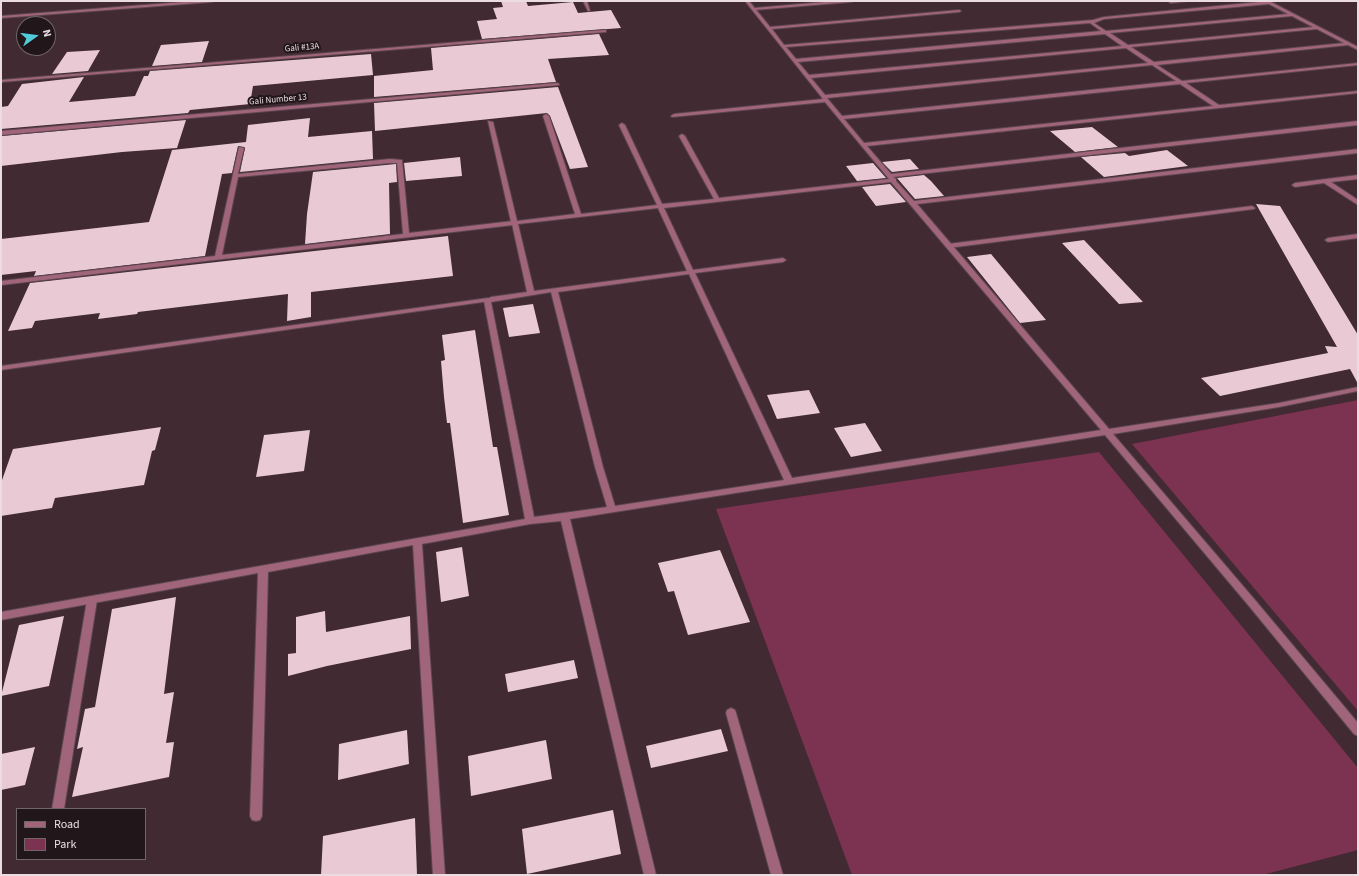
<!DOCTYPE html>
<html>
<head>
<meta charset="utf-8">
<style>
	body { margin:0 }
	#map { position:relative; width:1359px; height:876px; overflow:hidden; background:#412a32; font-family:"Source Sans 3",sans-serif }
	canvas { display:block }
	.frame { position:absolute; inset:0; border:2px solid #ebdce1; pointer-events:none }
	.legend { position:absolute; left:16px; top:808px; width:130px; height:52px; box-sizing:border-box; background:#21161a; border:1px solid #72656a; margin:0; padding:5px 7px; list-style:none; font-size:12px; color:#ebdce1 }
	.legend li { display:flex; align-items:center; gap:8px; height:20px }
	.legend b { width:20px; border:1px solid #72656a }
	.north { position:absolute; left:16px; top:16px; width:40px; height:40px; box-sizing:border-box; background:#21161a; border:1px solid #72656a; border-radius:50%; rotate:76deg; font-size:11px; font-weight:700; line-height:16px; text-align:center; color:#ebdce1 }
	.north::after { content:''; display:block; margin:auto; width:14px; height:18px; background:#52cbd9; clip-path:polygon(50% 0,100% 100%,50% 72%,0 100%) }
</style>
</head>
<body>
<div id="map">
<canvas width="1359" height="876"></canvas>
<div class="frame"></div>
<ul class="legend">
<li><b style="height:5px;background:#a0657b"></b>Road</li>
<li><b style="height:11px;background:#7c3251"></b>Park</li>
</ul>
<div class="north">N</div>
</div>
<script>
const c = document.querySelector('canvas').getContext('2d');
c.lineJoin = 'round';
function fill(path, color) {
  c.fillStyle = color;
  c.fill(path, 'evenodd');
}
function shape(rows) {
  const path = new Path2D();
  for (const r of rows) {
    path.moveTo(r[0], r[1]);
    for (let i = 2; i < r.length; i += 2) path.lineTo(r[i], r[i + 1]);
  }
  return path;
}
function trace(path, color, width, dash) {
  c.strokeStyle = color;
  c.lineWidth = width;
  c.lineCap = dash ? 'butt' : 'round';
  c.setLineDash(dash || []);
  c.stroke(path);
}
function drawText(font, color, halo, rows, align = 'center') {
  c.font = font + ' "Source Sans 3",sans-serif';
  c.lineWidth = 4;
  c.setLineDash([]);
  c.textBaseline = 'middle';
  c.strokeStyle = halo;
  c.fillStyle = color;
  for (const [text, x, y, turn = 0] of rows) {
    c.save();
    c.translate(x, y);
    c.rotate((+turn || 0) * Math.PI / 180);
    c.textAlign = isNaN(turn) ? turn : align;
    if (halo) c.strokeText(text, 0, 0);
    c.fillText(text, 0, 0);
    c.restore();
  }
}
const green = shape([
	[1358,400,1358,711,1132,444],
	[1099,452,1358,768,1358,850,1262,875,852,875,716,509]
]);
const building = shape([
	[501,1,526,1,528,6,573,2,578,13,611,10,621,28,482,39,477,21,497,19,493,8,503,7],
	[599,34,609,55,548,59,556,82,374,97,374,76,433,70,431,48],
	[209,41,202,62,152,66,161,45],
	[100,50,88,71,52,74,67,52],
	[371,54,373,75,253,86,250,104,190,110,188,113,1,129,1,107,8,106,22,84,84,77,69,102,135,96,144,76,148,76,150,71],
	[558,87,588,167,570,169,550,116,547,113,375,131,374,103],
	[310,118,308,137,372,131,373,159,240,172,245,148,238,146,232,173,222,174,205,256,34,276,36,271,1,275,1,239,149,222,172,150,246,142,248,125],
	[186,120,177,148,122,152,1,166,1,136],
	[1092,127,1118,147,1075,152,1050,131],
	[1167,150,1188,166,1104,177,1081,157,1125,153,1129,156],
	[460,157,462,176,406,181,404,163],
	[910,159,919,169,892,172,882,162],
	[873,163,886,178,857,181,846,166],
	[396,164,397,182,389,183,390,234,305,244,307,214,313,172],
	[924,175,931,181,944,196,915,199,897,178],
	[890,184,906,202,876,206,862,187],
	[1256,204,1280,206,1358,335,1358,384,1350,369,1220,396,1201,378,1328,353,1325,346,1337,347],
	[448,236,453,276,311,292,311,317,287,321,288,294,138,312,137,314,98,319,100,313,35,321,32,328,8,331,30,283],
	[1084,240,1143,302,1119,304,1062,243],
	[991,254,1046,320,1020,323,967,257],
	[533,304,540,333,509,337,503,308],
	[475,330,493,447,497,447,509,515,463,523,450,423,447,423,444,397,441,361,445,360,442,335],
	[809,390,820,413,777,419,767,395],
	[865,423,882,451,851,457,834,428],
	[161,427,155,450,152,451,144,485,55,498,52,508,1,516,1,483,13,449],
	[310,430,304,471,256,477,264,435],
	[462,547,469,596,441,602,436,552],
	[720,550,750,622,688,635,674,591,668,592,658,563],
	[176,597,164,694,174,692,166,743,174,742,169,777,72,797,83,747,77,749,85,709,95,707,112,609],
	[325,611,326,632,410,616,411,649,327,666,288,676,288,654,296,653,296,617],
	[64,616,49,686,1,696,19,625],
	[574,660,578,678,508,692,505,674],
	[721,729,728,751,651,768,646,746],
	[407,730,409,764,338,780,339,744],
	[546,740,552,779,471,796,468,756],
	[35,747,25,785,1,790,1,754],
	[613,810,621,854,527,874,522,829],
	[415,818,417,875,321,875,323,836]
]);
const lane = shape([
	[196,1,214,1,212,2,1,18,1,16,196,1],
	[583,1,587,1,590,11,588,11,583,1],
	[836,1,853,1,851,2,754,10,752,9,754,8,836,1],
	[239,147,244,148,238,174,390,159,402,160,409,233,513,221,516,223,513,225,1,285,1,281,215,256,239,147],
	[390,163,397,163,403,234,222,255,238,177,390,163],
	[1252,206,1255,208,1254,209,948,248,945,246,948,244,1252,206],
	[488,298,490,299,490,301,1,370,1,366,488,298],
	[92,596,95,597,97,600,64,809,52,809,87,600,89,597,92,596]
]);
const street = shape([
	[745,1,749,1,770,27,959,10,961,11,959,12,772,29,784,45,1093,20,1104,17,1269,1,1358,47,1358,50,1348,45,1157,65,1182,81,1358,63,1358,65,1186,83,1219,105,1358,91,1358,93,867,146,891,174,1358,121,1358,125,893,177,896,179,896,181,914,201,1358,149,1358,153,917,204,1109,429,1279,403,1358,387,1358,391,1279,407,1113,434,1255,600,1358,723,1358,736,1354,734,1249,606,1105,435,570,519,656,875,644,875,561,521,530,524,422,544,445,875,433,875,413,545,268,572,262,816,260,820,256,821,252,820,250,816,258,573,1,620,1,612,525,519,484,301,491,297,527,292,512,224,510,223,511,222,488,121,493,122,517,221,575,214,543,116,546,114,549,116,581,214,657,205,619,125,622,123,625,125,662,204,714,199,679,136,682,134,685,136,719,198,889,179,825,102,672,117,671,116,674,114,823,99,745,1],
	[1269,4,1288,14,1106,31,1094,23,1104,19,1269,4],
	[1292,16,1313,27,1128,45,1110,33,1292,16],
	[1090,23,1101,31,796,59,786,47,1090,23],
	[1317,29,1344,43,1154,62,1131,47,1317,29],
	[1105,34,1122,46,809,75,798,62,1105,34],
	[1126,48,1148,63,825,95,811,78,1126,48],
	[1152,65,1176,81,842,116,827,98,1152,65],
	[1180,84,1213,106,864,143,844,119,1180,84],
	[891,182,1101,430,792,478,695,273,783,262,786,260,783,258,693,270,664,208,891,182],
	[658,208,687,271,534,291,518,224,658,208],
	[689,274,784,480,615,506,603,467,558,292,689,274],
	[551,292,595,467,607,507,534,517,491,302,551,292],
	[1170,1,1190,1,1171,3,1169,2,1170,1],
	[604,30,606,30,606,32,1,82,1,80,604,30],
	[557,83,559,84,559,85,1,135,1,131,557,83],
	[1358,175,1358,179,1331,182,1358,200,1358,205,1324,183,1295,187,1292,185,1295,183,1358,175],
	[1358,234,1358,238,1328,242,1325,240,1328,238,1358,234],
	[731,708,735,710,736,713,783,875,771,875,726,713,727,710,731,708]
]);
const farStreetnames = [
	["Gali #13A",302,48,-5],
	["Gali Number 13",278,100,-5]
];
fill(green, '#7c3251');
fill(building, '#e9cad4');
trace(lane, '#5c464e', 2);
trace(street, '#5c464e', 2);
fill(lane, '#a0657b');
fill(street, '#a0657b');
drawText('9px', '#ebdce1', '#21161a', farStreetnames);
</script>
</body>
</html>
